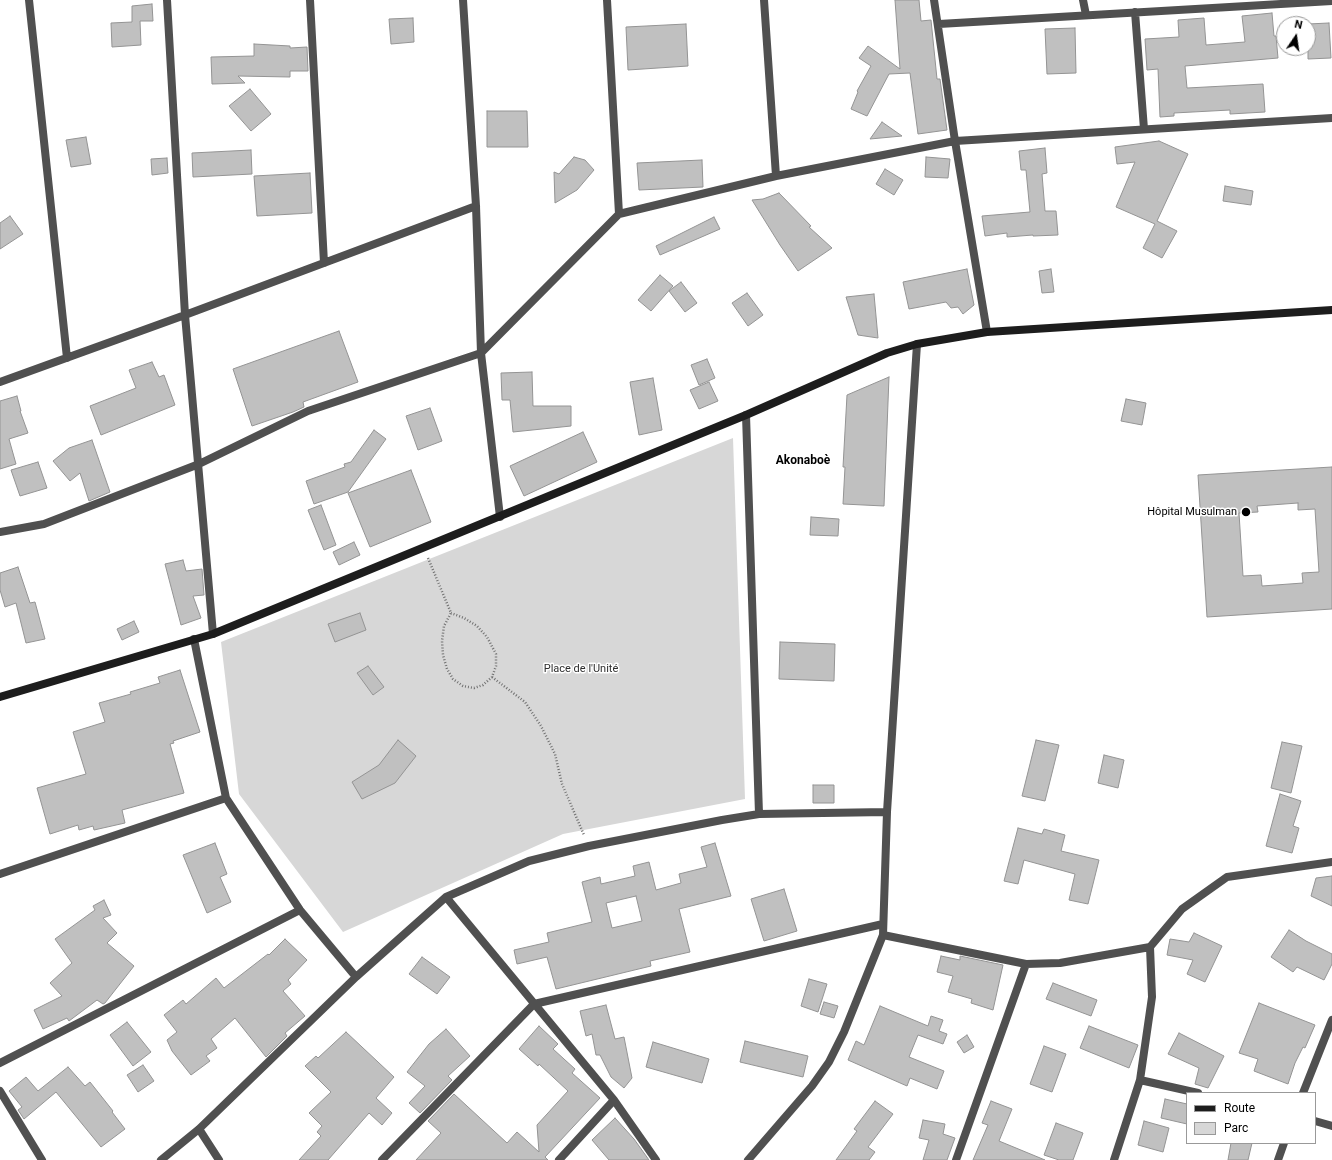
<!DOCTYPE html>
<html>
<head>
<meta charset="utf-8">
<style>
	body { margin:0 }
	#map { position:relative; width:1332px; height:1160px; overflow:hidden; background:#fff; font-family:Roboto,sans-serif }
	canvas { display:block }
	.legend { position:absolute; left:1186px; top:1092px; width:130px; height:52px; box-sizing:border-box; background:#fff; border:1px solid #999; margin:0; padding:5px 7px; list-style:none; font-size:12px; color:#000 }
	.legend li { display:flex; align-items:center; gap:8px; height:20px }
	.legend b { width:20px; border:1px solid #999 }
	.north { position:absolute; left:1276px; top:16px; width:40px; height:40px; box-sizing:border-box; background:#fff; border:1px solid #999; border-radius:50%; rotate:13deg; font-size:11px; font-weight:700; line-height:16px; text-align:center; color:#000 }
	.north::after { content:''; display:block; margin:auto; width:14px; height:18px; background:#000; clip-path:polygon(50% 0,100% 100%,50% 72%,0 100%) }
</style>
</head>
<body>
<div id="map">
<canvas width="1332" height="1160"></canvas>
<ul class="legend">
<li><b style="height:5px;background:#1d1d1d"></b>Route</li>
<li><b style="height:11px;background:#d7d7d7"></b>Parc</li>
</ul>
<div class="north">N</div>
</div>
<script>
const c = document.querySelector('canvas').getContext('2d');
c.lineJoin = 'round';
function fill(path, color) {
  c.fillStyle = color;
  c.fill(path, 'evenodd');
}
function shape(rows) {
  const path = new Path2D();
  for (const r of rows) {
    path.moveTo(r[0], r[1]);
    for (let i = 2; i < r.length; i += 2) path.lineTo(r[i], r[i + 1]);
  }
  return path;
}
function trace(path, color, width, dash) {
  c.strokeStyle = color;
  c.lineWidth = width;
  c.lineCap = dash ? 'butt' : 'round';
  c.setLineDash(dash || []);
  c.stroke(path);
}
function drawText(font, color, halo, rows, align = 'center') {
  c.font = font + ' Roboto,sans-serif';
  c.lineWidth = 3;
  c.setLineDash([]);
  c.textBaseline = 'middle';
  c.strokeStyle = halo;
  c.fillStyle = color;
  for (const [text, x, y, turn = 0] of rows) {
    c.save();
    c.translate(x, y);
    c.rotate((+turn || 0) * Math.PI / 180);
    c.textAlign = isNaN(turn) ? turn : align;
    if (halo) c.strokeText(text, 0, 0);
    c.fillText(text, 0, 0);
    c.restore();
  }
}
const green = shape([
	[733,438,745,799,563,834,343,932,239,794,221,642]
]);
const building = shape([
	[895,0,919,0,921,21,931,20,937,79,940,79,947,130,918,134,910,73,889,74,867,116,851,109,858,92,857,91,871,66,859,58,868,46,900,69,895,0],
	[152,4,153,21,140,21,141,45,112,47,111,23,132,22,132,6,152,4],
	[1272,13,1274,36,1276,36,1278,58,1185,66,1187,88,1263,84,1265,112,1230,114,1230,110,1174,113,1174,116,1160,117,1158,69,1147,70,1145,39,1179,37,1178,20,1204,18,1206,45,1245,42,1242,16,1272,13],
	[413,18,414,42,391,44,389,19,413,18],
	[1329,23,1331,58,1308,59,1308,24,1329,23],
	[686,24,688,66,628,70,626,27,686,24],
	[1075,28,1076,73,1047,74,1045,29,1075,28],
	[254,44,290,46,290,48,307,47,308,71,290,71,290,77,238,76,245,83,212,84,211,57,254,56,254,44],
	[250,89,271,114,251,131,229,106,250,89],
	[487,111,527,111,528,147,487,147,487,111],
	[882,122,902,136,870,139,882,122],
	[86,137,91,164,71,167,66,140,86,137],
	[1159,141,1188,154,1157,221,1177,231,1162,258,1143,248,1155,224,1116,207,1135,162,1117,164,1115,147,1159,141],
	[1045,148,1047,173,1042,174,1045,211,1056,211,1058,235,1033,236,1033,235,1007,237,1007,233,985,236,982,216,1030,212,1026,170,1021,170,1019,151,1045,148],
	[251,150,252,174,193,177,192,153,251,150],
	[574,157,585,160,594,170,577,190,555,203,554,172,559,174,574,157],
	[926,157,950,159,948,178,925,177,926,157],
	[167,158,168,173,152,175,151,159,167,158],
	[702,160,703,187,639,190,637,163,702,160],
	[885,169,903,180,894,195,876,184,885,169],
	[310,173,312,213,257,216,254,176,310,173],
	[1225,186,1253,191,1251,205,1223,201,1225,186],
	[779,193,811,226,809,227,832,248,798,271,780,245,752,200,763,199,779,193],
	[10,216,23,234,0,249,0,223,10,216],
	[714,217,720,229,660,255,656,246,714,217],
	[967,269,974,305,963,314,958,307,951,308,946,302,909,309,903,282,967,269],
	[1051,269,1054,292,1042,293,1039,271,1051,269],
	[660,275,673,286,651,311,638,300,660,275],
	[681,282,697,303,685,312,669,291,681,282],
	[747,293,763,315,748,326,732,303,747,293],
	[874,294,878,338,858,335,846,297,874,294],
	[339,331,358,382,303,402,304,407,293,412,252,426,233,369,339,331],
	[707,359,715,378,699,385,691,365,707,359],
	[152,362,159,377,164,375,175,405,101,435,90,406,136,388,129,370,152,362],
	[532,372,533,406,571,406,571,426,513,432,510,400,502,400,501,373,532,372],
	[889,377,884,506,843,504,845,467,843,467,847,395,889,377],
	[653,378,662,430,639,435,630,382,653,378],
	[709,382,718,401,699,409,690,390,709,382],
	[17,396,21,411,20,411,28,433,9,439,16,464,0,469,0,401,17,396],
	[1126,399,1146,403,1142,425,1121,421,1126,399],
	[430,408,442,441,418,450,406,416,430,408],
	[374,430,386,439,348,492,314,504,306,481,345,467,344,464,351,462,374,430],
	[583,432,597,462,524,496,510,466,583,432],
	[92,440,110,492,89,501,80,473,70,481,53,461,69,448,92,440],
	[38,462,47,488,20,496,11,470,38,462],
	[1332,467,1332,609,1207,617,1198,475,1332,467],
	[1298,503,1298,510,1315,509,1319,572,1302,573,1303,583,1262,586,1261,575,1243,576,1239,513,1258,512,1257,506,1298,503],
	[411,470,431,522,370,547,348,493,411,470],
	[321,505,336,545,324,550,308,510,321,505],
	[811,517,839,519,838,536,810,535,811,517],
	[354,542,360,555,339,565,333,552,354,542],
	[183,560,186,571,202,569,204,595,193,596,201,618,181,625,165,564,183,560],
	[18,567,30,603,35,602,45,639,26,643,16,603,5,607,0,590,0,573,18,567],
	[360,613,366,630,335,642,328,624,360,613],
	[134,621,139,632,122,640,117,629,134,621],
	[780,642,835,644,834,681,779,679,780,642],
	[368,666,384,687,373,695,357,673,368,666],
	[180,670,200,732,173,741,174,743,170,744,184,793,122,810,125,823,94,830,93,826,79,830,78,825,50,834,37,788,86,774,73,732,105,722,99,703,131,694,130,692,160,683,158,677,180,670],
	[398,740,416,756,395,783,362,799,352,782,379,765,398,740],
	[1036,740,1059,745,1045,801,1022,796,1036,740],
	[1282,742,1302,746,1291,793,1271,788,1282,742],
	[1104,755,1124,760,1118,788,1098,783,1104,755],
	[813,785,834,785,834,803,813,803,813,785],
	[1280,794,1301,801,1293,826,1299,828,1292,853,1266,846,1280,794],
	[1018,828,1042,834,1044,829,1065,835,1061,851,1099,860,1088,904,1069,900,1075,874,1024,860,1018,884,1004,881,1018,828],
	[215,843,227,874,220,877,231,902,207,913,183,855,215,843],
	[715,843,731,896,679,909,690,952,650,961,651,966,556,989,547,957,517,964,514,950,549,942,547,933,592,922,582,882,600,877,601,884,635,876,633,866,649,862,656,890,681,883,679,874,707,867,701,847,715,843],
	[636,896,642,921,612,928,606,903,636,896],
	[1332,876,1332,906,1311,896,1316,878,1332,876],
	[784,889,797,931,764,941,751,899,784,889],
	[104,900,111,915,103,918,117,933,107,943,134,966,105,1003,103,1004,97,1000,69,1021,67,1018,43,1029,34,1010,62,996,50,983,72,963,55,939,95,910,93,906,104,900],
	[1289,930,1306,941,1332,954,1332,964,1324,980,1297,967,1293,972,1271,957,1289,930],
	[1194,933,1222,946,1205,982,1187,974,1193,960,1167,955,1170,939,1189,942,1194,933],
	[285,939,307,960,288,980,291,984,283,991,305,1016,285,1033,287,1036,266,1057,235,1018,211,1039,217,1048,206,1056,210,1061,191,1075,172,1051,167,1040,177,1032,164,1015,183,1000,186,1004,216,978,224,988,268,954,269,955,285,939],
	[941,956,960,960,960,956,1003,965,993,1010,971,1003,972,999,948,992,953,976,937,972,941,956],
	[422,957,450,977,437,994,409,974,422,957],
	[809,979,827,984,818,1012,801,1006,809,979],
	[1053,983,1097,1000,1091,1016,1046,999,1053,983],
	[824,1002,838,1006,834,1018,820,1014,824,1002],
	[1259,1003,1315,1025,1305,1048,1303,1047,1295,1063,1288,1084,1254,1071,1258,1059,1239,1053,1259,1003],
	[606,1005,615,1039,624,1037,632,1078,624,1088,611,1077,600,1055,596,1055,592,1034,586,1036,580,1011,606,1005],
	[880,1006,928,1026,931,1016,943,1020,939,1031,947,1034,943,1044,918,1035,909,1057,944,1071,937,1089,910,1078,907,1086,848,1060,856,1041,864,1045,880,1006],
	[127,1022,151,1052,133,1066,110,1035,127,1022],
	[539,1026,558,1044,553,1049,575,1069,572,1073,600,1098,545,1157,548,1160,416,1160,441,1133,428,1121,454,1094,507,1143,517,1132,539,1152,537,1125,568,1091,539,1064,538,1066,519,1049,539,1026],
	[1089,1026,1138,1045,1129,1068,1080,1048,1089,1026],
	[446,1029,470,1056,448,1076,452,1080,420,1113,409,1103,425,1086,407,1072,429,1044,446,1029],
	[346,1032,394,1077,376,1098,392,1113,382,1125,369,1113,328,1160,299,1160,321,1136,317,1132,322,1126,309,1113,331,1092,305,1066,316,1056,318,1058,346,1032],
	[1179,1033,1224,1056,1208,1088,1195,1084,1199,1068,1168,1054,1179,1033],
	[967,1035,974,1047,964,1053,957,1042,967,1035],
	[745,1041,808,1056,803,1077,740,1062,745,1041],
	[653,1042,709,1059,702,1083,646,1067,653,1042],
	[1044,1046,1066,1054,1052,1092,1030,1084,1044,1046],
	[143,1065,154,1081,138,1092,127,1075,143,1065],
	[68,1067,85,1086,90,1082,113,1111,112,1112,125,1129,101,1147,56,1092,24,1119,18,1110,22,1107,9,1091,26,1077,38,1091,68,1067],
	[1165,1099,1187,1104,1187,1124,1161,1118,1165,1099],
	[875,1101,893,1114,868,1147,875,1152,869,1160,836,1160,857,1131,854,1129,875,1101],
	[991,1101,1012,1109,999,1141,1045,1160,973,1160,988,1125,982,1123,991,1101],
	[615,1118,634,1139,649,1160,609,1160,592,1140,615,1118],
	[923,1120,945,1124,943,1134,955,1138,947,1160,923,1160,929,1140,919,1138,923,1120],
	[1144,1121,1169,1128,1163,1152,1138,1145,1144,1121],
	[1056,1123,1083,1133,1073,1160,1059,1160,1044,1155,1056,1123],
	[1231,1143,1252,1143,1248,1160,1228,1160,1231,1143]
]);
const path = shape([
	[428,558,451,613,444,626,442,641,443,655,447,669,453,679,463,686,474,688,483,685,492,677,496,666,496,654,487,637,477,626,464,618,451,613],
	[492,677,525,702,541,726,555,754,562,784,584,835]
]);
const street = shape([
	[29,0,67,358],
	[167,0,185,315,213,634],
	[310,0,324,263],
	[463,0,476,206,481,353,500,517],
	[607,0,619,214],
	[764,0,776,176],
	[934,0,955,141,987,332],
	[1083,0,1086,15],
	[1135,12,1144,129],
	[939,24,1332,1],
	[0,382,185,315,476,206],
	[746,415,759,814],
	[0,532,44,524,199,464,308,411,481,353,619,214,776,176,955,141,1332,118],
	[194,639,226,798,300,910,356,977],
	[0,874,226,798],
	[446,897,614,1100,656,1160],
	[883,935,1026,964,1060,963,1150,947],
	[0,1063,300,910],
	[1140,1080,1198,1093],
	[0,1091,42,1160],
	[1303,1093,1332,1020],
	[1315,1121,1332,1126],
	[199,1129,219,1160],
	[161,1160,199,1129,356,977,446,897,529,861,589,846,722,820,759,814,887,812],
	[382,1160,534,1004,883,924],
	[559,1160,614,1100],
	[748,1160,812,1086,829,1062,844,1032,883,935,887,812,917,344],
	[956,1160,1026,964],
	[1114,1160,1140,1080,1152,997,1150,947,1182,909,1227,877,1332,862],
	[1278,1160,1284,1143]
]);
const secondary = shape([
	[0,697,213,634,746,415,887,353,917,344,987,332,1332,310]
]);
const markers = [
	[1246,512,5,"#000"]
];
const poiNames = [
	["Hôpital Musulman",1237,512]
];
const parkNames = [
	["Place de l'Unité",581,669]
];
const neighbourhoodNames = [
	["Akonaboè",803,461]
];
fill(green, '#d7d7d7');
fill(building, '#c0c0c0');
trace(building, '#949494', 1);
trace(path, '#727272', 2.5, [1, 2]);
trace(street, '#505050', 8);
trace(secondary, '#1d1d1d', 8);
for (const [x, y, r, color] of markers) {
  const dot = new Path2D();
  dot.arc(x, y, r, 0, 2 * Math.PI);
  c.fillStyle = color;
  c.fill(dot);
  trace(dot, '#fff', 1.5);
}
drawText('11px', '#000', '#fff', poiNames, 'right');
drawText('11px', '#2e2e2e', '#fff', parkNames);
drawText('bold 12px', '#000', '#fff', neighbourhoodNames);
</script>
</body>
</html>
